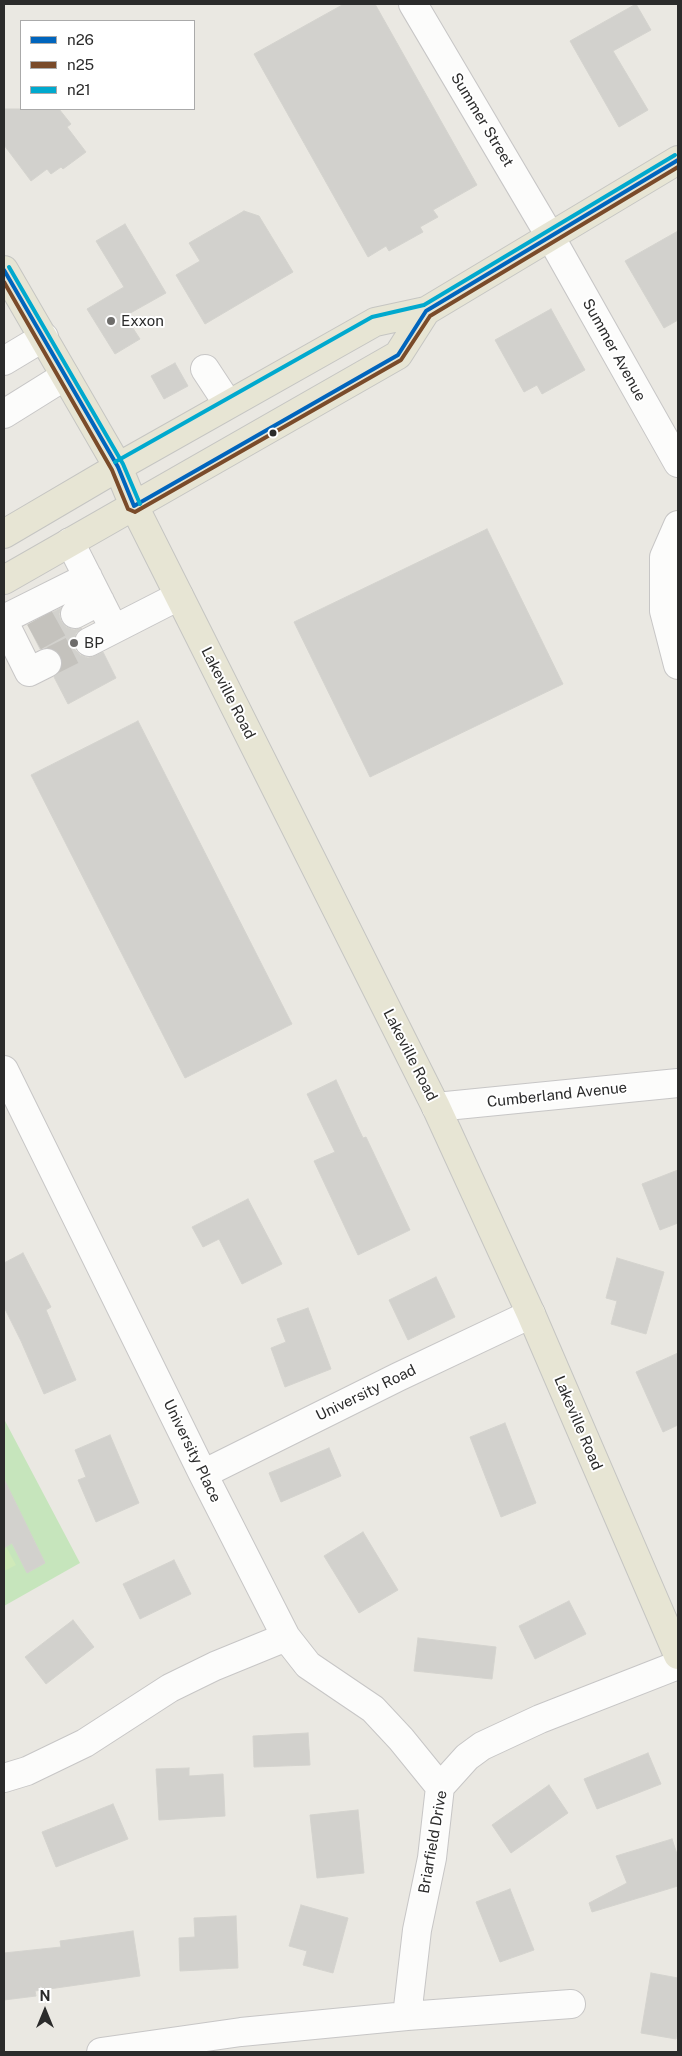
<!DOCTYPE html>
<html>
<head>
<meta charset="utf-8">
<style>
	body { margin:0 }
	#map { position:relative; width:682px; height:2056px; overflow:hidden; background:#eae8e2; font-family:"Public Sans",sans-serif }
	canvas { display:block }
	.frame { position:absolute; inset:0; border:5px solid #2b2b2b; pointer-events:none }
	.legend { position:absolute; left:20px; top:20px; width:175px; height:90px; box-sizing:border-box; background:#fff; border:1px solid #aaa; margin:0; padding:6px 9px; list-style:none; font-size:15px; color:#2b2b2b }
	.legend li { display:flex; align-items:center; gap:10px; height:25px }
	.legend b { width:25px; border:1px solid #aaa }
	.north { position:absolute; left:20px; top:1986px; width:50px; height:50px; -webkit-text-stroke:4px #fff; paint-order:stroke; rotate:0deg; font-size:14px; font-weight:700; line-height:20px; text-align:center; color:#2b2b2b }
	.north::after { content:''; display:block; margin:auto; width:18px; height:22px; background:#2b2b2b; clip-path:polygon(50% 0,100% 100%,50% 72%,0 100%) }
</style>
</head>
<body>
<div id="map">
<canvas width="682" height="2056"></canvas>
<div class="frame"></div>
<ul class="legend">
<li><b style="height:6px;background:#0065bd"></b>n26</li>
<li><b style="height:6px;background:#7a4b2a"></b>n25</li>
<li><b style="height:6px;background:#00a9ce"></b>n21</li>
</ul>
<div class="north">N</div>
</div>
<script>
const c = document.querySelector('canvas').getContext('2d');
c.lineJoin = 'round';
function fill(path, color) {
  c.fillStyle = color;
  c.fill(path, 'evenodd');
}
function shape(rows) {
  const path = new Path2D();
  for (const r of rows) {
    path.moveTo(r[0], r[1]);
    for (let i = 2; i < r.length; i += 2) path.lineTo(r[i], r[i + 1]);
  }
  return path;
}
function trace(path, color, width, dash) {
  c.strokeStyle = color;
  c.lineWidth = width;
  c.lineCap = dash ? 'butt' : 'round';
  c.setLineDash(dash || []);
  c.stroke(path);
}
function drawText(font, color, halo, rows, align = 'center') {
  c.font = font + ' "Public Sans",sans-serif';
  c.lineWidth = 4;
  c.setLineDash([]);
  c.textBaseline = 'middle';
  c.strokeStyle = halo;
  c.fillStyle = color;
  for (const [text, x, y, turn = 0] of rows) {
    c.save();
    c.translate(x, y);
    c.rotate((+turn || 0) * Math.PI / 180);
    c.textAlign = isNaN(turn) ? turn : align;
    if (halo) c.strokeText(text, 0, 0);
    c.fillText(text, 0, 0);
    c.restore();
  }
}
const green = shape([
	[4,1419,80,1563,4,1606]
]);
const pitch = shape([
	[4,1543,16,1565,4,1571]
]);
const building = shape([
	[344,4,375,4,477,185,433,210,438,217,420,227,423,232,389,251,386,246,368,257,254,54,344,4],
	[636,4,651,30,613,51,648,110,619,127,570,41,636,4],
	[4,109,59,109,71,124,67,127,86,152,63,169,61,167,51,174,47,169,31,181,4,145,4,109],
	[244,211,259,216,293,272,205,324,176,275,200,261,189,243,244,211],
	[125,224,166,293,125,316,140,339,115,354,87,309,124,287,96,241,125,224],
	[678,231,678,320,664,328,625,261,678,231],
	[551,309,585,370,542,394,537,385,524,392,495,340,551,309],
	[175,363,188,386,164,399,151,376,175,363],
	[487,529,563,684,370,777,294,622,487,529],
	[61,608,59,614,61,621,66,627,74,630,82,628,76,633,73,641,75,650,80,655,88,658,103,652,116,678,68,704,54,677,60,671,63,663,61,656,55,650,47,647,40,649,28,625,61,608],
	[138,721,292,1024,185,1078,31,775,138,721],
	[336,1080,363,1138,366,1137,410,1230,358,1255,314,1161,335,1152,307,1094,336,1080],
	[678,1170,678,1223,660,1230,642,1184,678,1170],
	[248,1199,282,1264,242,1284,219,1239,203,1247,192,1227,248,1199],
	[23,1253,51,1307,46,1310,76,1380,44,1394,21,1341,4,1307,4,1263,23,1253],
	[617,1258,664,1272,646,1334,611,1324,617,1301,606,1298,617,1258],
	[436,1277,455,1317,408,1340,389,1300,436,1277],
	[308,1308,331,1369,285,1387,271,1348,286,1342,277,1319,308,1308],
	[678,1353,678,1425,663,1432,636,1372,678,1353],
	[505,1423,536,1503,501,1517,470,1437,505,1423],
	[110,1435,139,1503,96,1522,78,1480,86,1477,75,1450,110,1435],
	[329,1448,341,1476,281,1502,269,1473,329,1448],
	[4,1479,45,1563,27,1573,12,1543,4,1548,4,1479],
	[363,1532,398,1590,359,1613,324,1556,363,1532],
	[174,1560,191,1594,140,1619,123,1584,174,1560],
	[569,1601,586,1634,535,1659,519,1626,569,1601],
	[73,1620,94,1647,46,1684,25,1657,73,1620],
	[418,1638,496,1647,492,1679,414,1671,418,1638],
	[308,1733,310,1765,254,1767,253,1736,308,1733],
	[648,1753,661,1784,597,1809,584,1779,648,1753],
	[189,1768,189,1776,223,1774,225,1816,159,1820,156,1769,189,1768],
	[549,1785,568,1813,511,1853,492,1825,549,1785],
	[113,1804,128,1839,56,1867,42,1832,113,1804],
	[358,1810,364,1873,317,1878,310,1815,358,1810],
	[672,1839,678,1857,678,1886,592,1912,589,1903,627,1883,616,1856,672,1839],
	[510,1889,534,1950,500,1962,476,1902,510,1889],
	[301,1905,348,1918,333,1973,303,1965,307,1951,289,1946,301,1905],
	[236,1916,238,1968,180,1971,179,1938,195,1937,194,1918,236,1916],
	[133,1931,140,1976,35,1991,36,1996,4,2000,4,1953,61,1947,60,1941,133,1931],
	[651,1973,678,1978,678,2027,676,2039,641,2033,651,1973]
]);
const minorTunnel = shape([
	[34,637,75,614],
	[47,663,89,642]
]);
const minor = shape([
	[413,4,550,236,678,463],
	[4,361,44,337],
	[205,369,228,404],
	[4,414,65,376],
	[678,525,664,557,664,611,678,665],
	[70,542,114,629],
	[75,614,100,601],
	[4,619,88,577],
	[4,622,29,672,47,663],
	[89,642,179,596],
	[4,1070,203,1474,286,1637,308,1665,373,1709,401,1739,440,1787],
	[436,1107,678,1083],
	[203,1474,398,1377,531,1314],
	[4,1778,27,1771,85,1743,170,1688,215,1666,286,1637],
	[407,2016,417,1930,432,1858,440,1787,467,1757,482,1746,540,1719,678,1665],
	[101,2052,241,2032,407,2016,571,2004]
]);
const major = shape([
	[4,270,118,467,134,506,436,1107,531,1314,678,1655],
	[4,534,118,467,375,322,426,311,678,160],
	[4,580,398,355,426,311]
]);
const bus1 = shape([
	[4,270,118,467,134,506,398,355,426,311,678,160]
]);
const bus2 = shape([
	[4,282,112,470,128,509,135,512,401,360,430,316,678,167]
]);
const bus3 = shape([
	[9,267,123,464,140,504],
	[115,462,372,317,424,305,675,155]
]);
const markers = [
	[111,321,5,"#6e6d6b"],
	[273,433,4.5,"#2b2b2b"],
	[74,643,5,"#6e6d6b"]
];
const streetNames = [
	["Summer Street",482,120,59],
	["Summer Avenue",614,350,61],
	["Lakeville Road",228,693,63],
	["Lakeville Road",410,1055,63],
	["Cumberland Avenue",557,1095,-6],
	["University Road",366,1393,-26],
	["Lakeville Road",578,1423,67],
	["University Place",192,1451,64],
	["Briarfield Drive",433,1842,-80]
];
const poiNames = [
	["Exxon",121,321],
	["BP",84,643]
];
fill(green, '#c6e5bc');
fill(pitch, '#cfe9b9');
fill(building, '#d2d1cd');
trace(building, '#d4d3ce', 1);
trace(minorTunnel, '#c4c2bd', 28, [28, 14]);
trace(minor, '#c7c6c6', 30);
trace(major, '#c5c5c2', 30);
trace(minor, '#fcfcfb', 28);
trace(major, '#e7e5d4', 28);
trace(bus1, '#0065bd', 4);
trace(bus2, '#7a4b2a', 4);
trace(bus3, '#00a9ce', 4);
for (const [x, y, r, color] of markers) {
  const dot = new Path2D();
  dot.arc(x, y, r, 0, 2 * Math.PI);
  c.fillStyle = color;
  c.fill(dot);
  trace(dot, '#fff', 2);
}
drawText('15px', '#2b2b2b', '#fff', streetNames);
drawText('15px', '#2b2b2b', '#fff', poiNames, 'left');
</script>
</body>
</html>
